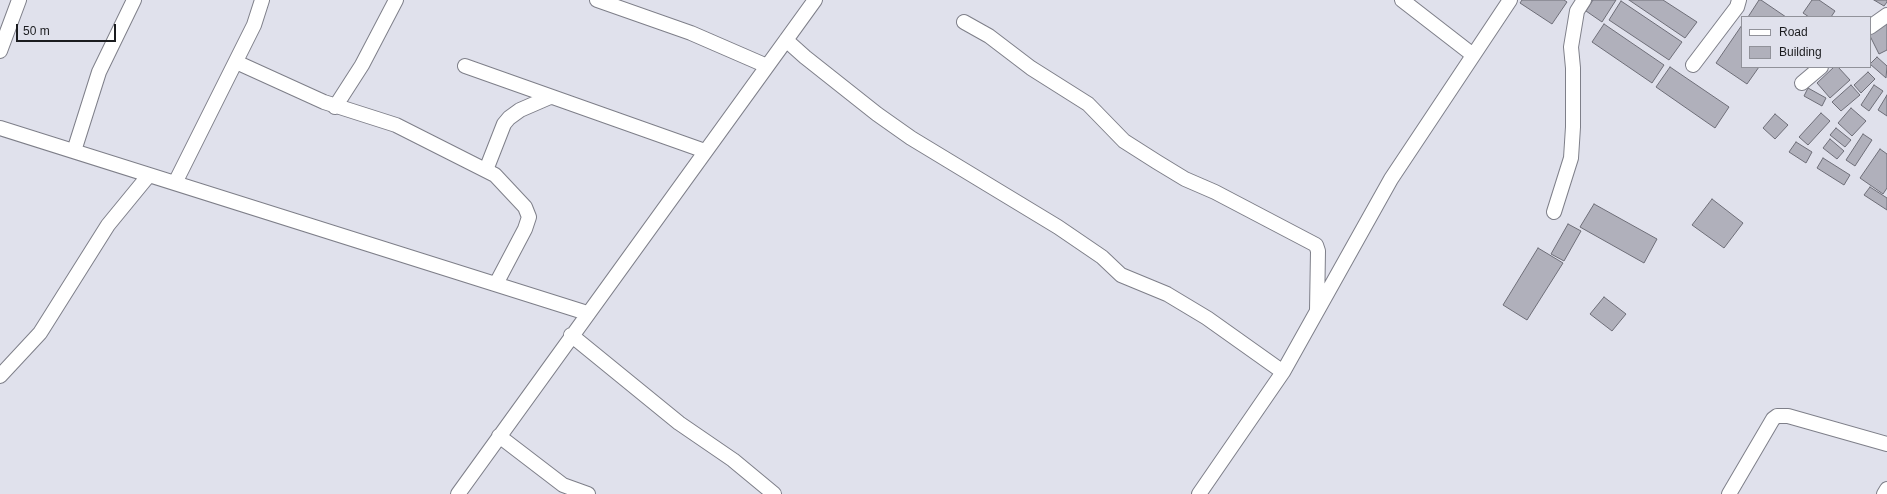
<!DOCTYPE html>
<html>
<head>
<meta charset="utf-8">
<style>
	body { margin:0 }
	#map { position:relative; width:1887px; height:494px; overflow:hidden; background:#e0e1ec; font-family:Helvetica,sans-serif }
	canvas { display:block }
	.legend { position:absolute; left:1741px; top:16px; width:130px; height:52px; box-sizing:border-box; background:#e0e1ec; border:1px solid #91929a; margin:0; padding:5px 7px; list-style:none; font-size:12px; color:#1b1c1f }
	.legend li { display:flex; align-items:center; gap:8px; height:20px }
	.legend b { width:20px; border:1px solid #91929a }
	.scale { position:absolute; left:16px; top:24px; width:100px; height:18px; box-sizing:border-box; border:2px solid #1b1c1f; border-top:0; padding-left:5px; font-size:12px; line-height:14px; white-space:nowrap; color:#1b1c1f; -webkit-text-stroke:3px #e0e1ec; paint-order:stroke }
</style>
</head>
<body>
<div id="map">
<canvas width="1887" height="494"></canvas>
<ul class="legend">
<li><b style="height:5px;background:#fff"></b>Road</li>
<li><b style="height:11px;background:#b0b0bb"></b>Building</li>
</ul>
<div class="scale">50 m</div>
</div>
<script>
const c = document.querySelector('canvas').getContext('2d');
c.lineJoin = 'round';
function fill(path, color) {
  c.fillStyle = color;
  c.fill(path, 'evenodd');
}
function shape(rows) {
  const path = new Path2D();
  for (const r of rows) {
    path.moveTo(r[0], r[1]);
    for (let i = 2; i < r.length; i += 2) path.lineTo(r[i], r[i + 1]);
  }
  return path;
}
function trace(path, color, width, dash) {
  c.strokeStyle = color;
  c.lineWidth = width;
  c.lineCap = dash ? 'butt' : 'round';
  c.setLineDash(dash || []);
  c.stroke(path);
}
const building = shape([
	[1522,0,1564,0,1567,2,1552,24,1520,3,1522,0],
	[1593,0,1616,0,1602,22,1586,11,1593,0],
	[1629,0,1663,0,1697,22,1685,38,1629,0],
	[1759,0,1761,0,1786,17,1748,17,1759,0],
	[1812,0,1819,0,1835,11,1831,17,1809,17,1803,13,1812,0],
	[1874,0,1887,0,1887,2,1884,6,1874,0],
	[1621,1,1682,42,1669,60,1609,20,1621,1],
	[1887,19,1887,50,1879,54,1870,36,1870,28,1887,19],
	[1604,24,1664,65,1652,83,1592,42,1604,24],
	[1742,25,1742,67,1759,67,1747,84,1716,63,1742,25],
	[1877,57,1887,66,1886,78,1870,64,1877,57],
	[1670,67,1729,107,1715,128,1656,87,1670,67],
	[1834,67,1838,67,1850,80,1830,98,1817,83,1834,67],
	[1868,72,1875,79,1861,93,1854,85,1868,72],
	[1851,85,1860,95,1841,111,1832,102,1851,85],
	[1874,85,1883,91,1869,111,1861,105,1874,85],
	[1808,88,1826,98,1822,106,1804,96,1808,88],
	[1887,95,1887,116,1878,110,1887,95],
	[1851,108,1866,121,1852,136,1838,123,1851,108],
	[1821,113,1830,121,1808,145,1799,137,1821,113],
	[1775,114,1788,125,1775,139,1763,128,1775,114],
	[1836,128,1851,140,1845,147,1830,135,1836,128],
	[1863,134,1872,140,1855,166,1846,160,1863,134],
	[1830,139,1844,151,1837,159,1823,148,1830,139],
	[1796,142,1812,152,1806,163,1789,152,1796,142],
	[1880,149,1887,154,1887,188,1883,194,1860,178,1880,149],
	[1823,158,1850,175,1844,185,1817,168,1823,158],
	[1870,187,1887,198,1887,210,1864,195,1870,187],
	[1712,199,1743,223,1724,248,1692,225,1712,199],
	[1594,204,1657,239,1644,263,1580,227,1594,204],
	[1568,224,1581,231,1564,261,1551,254,1568,224],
	[1538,248,1563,263,1527,320,1503,305,1538,248],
	[1604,297,1626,314,1612,331,1590,314,1604,297]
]);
const minor = shape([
	[597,0,691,33,767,66],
	[1402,0,1473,55],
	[964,22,989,36,1031,68,1088,104,1124,141,1157,162,1185,179,1215,192,1316,245,1318,251,1317,310],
	[1870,27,1887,15],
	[786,40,805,57,877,114,911,138,1058,227,1102,257,1121,275,1167,294,1207,318,1283,372],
	[0,51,19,0],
	[236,62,324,102,396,125,495,175,525,207,529,217,525,229,496,284],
	[1693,65,1737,7,1739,0],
	[465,66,705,151],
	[1802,83,1821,67],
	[335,107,362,65,396,0],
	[0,128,587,313],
	[74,151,99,72,134,0],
	[486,170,504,124,509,118,520,110,550,97],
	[175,183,254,25,262,0],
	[1554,212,1571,158,1573,127,1573,68,1571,47,1577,11,1584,0],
	[571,335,679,423,733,460,774,494],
	[0,376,40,333,108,225,149,175],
	[499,436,563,485,588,494],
	[458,494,815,0],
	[1199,494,1283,372,1391,179,1510,0],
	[1729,494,1773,419,1777,416,1788,416,1887,444],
	[1884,494,1887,489]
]);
fill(building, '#b0b0bb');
trace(building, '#6e6e78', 1);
trace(minor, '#7e7f89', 16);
trace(minor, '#fff', 14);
</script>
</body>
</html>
